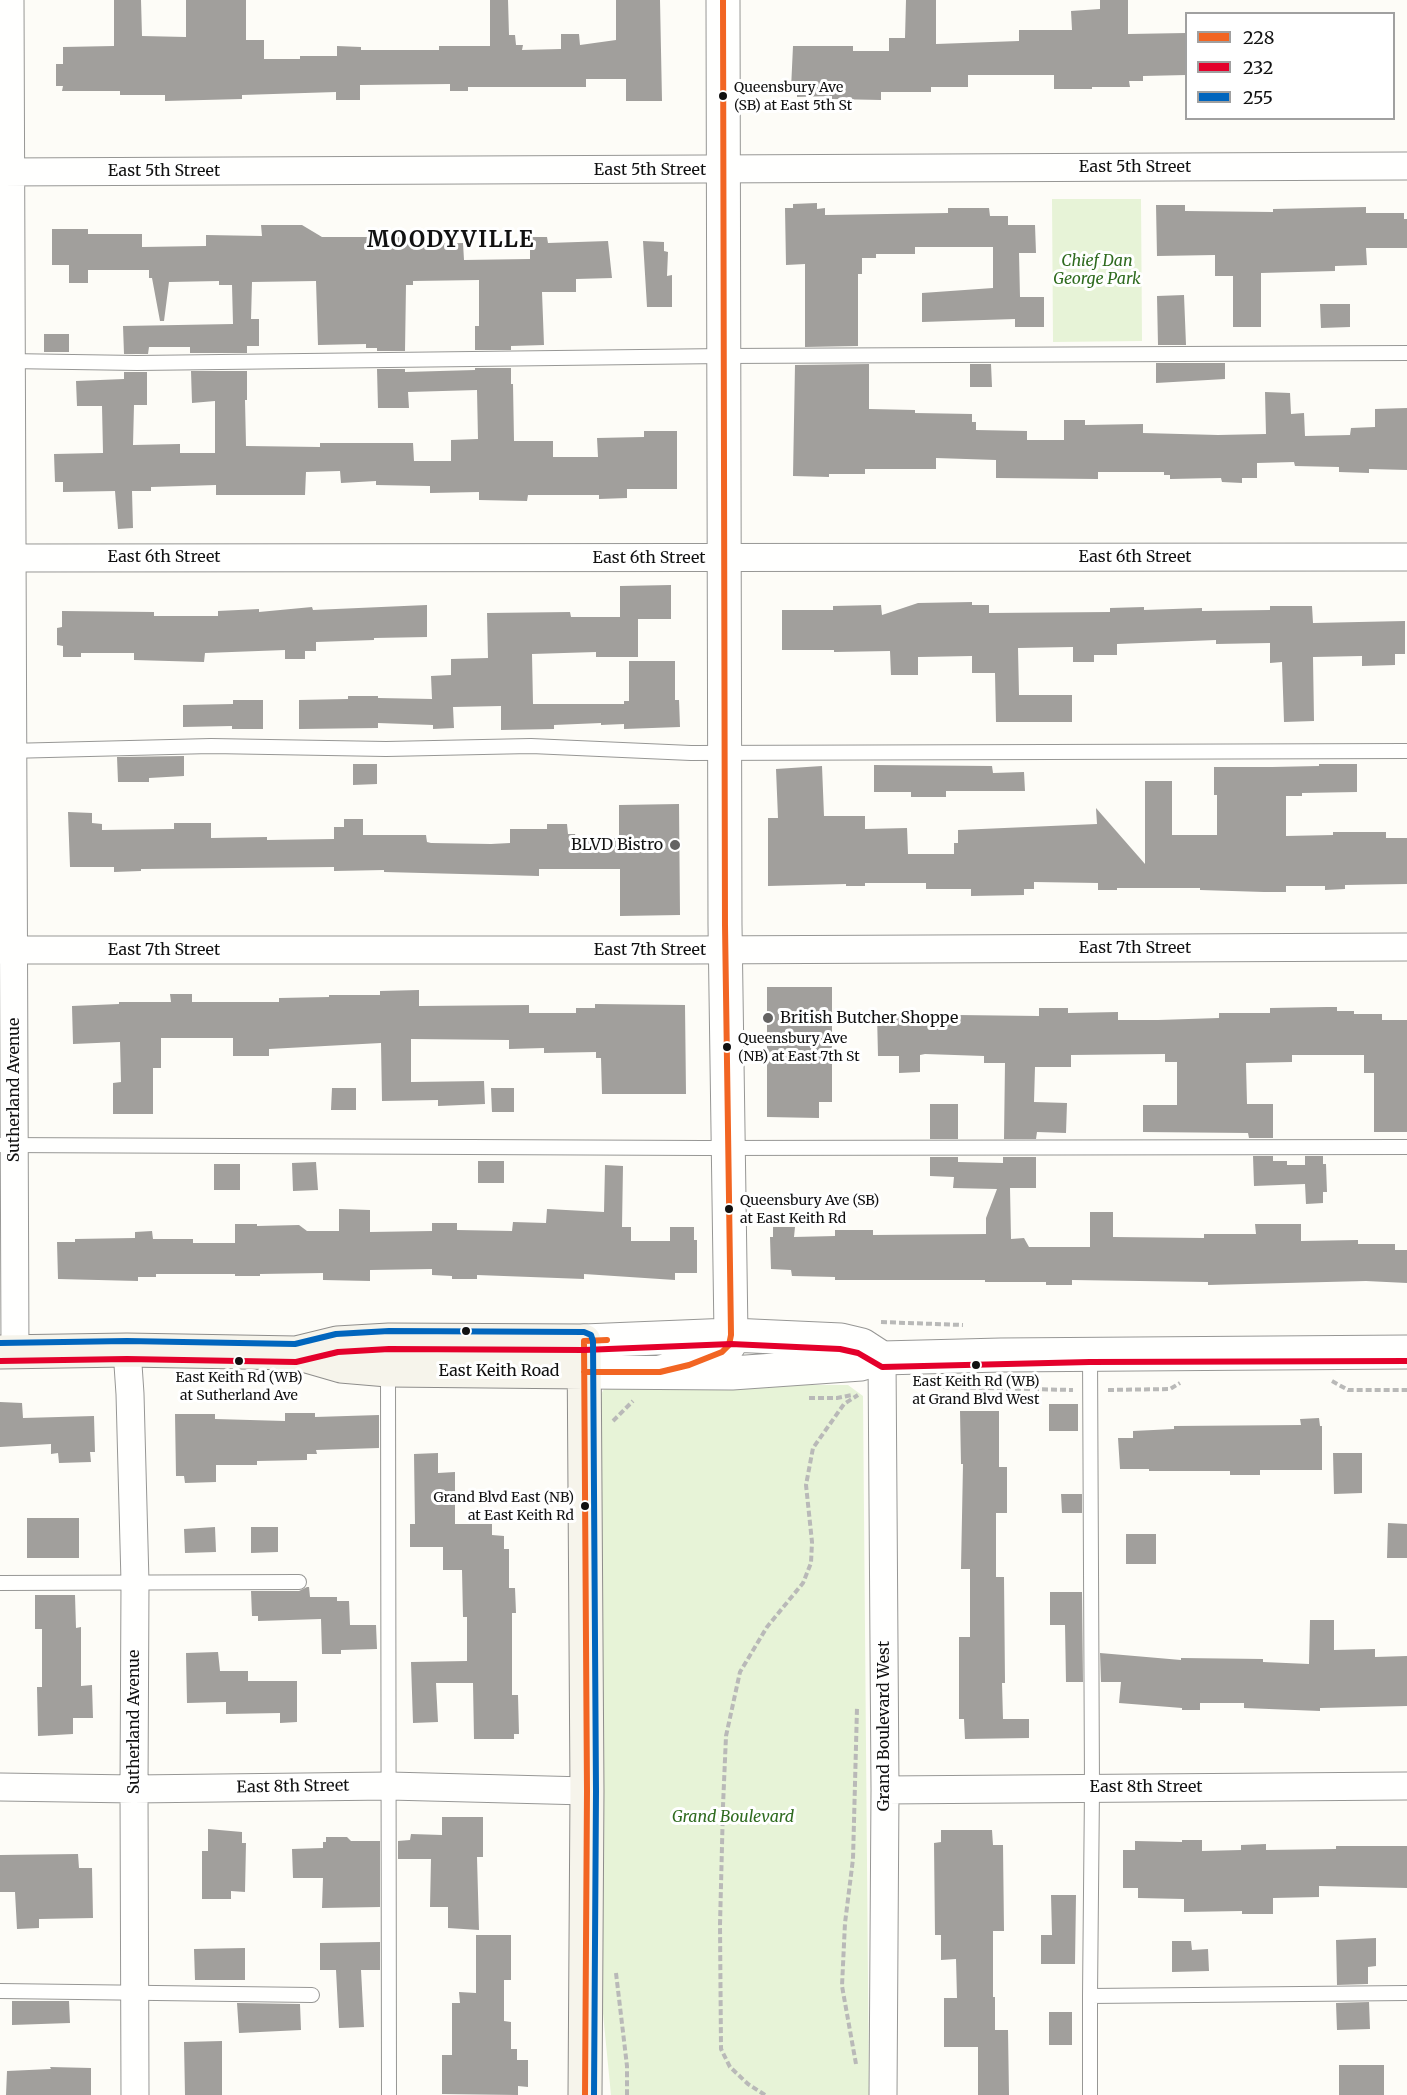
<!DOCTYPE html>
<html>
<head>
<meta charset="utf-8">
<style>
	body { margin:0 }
	#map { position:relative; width:1407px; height:2095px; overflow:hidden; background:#fdfcf7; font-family:Merriweather,serif }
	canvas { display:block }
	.legend { position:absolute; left:1185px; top:12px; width:210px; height:108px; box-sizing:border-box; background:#fff; border:2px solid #a0a0a0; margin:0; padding:8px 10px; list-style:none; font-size:18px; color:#111 }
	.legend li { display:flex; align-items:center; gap:12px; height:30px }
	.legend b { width:30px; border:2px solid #a0a0a0 }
</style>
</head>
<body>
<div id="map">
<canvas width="1407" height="2095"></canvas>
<ul class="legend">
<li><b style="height:8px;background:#f26522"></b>228</li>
<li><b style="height:8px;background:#e4002b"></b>232</li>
<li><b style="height:8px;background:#0065bd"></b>255</li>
</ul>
</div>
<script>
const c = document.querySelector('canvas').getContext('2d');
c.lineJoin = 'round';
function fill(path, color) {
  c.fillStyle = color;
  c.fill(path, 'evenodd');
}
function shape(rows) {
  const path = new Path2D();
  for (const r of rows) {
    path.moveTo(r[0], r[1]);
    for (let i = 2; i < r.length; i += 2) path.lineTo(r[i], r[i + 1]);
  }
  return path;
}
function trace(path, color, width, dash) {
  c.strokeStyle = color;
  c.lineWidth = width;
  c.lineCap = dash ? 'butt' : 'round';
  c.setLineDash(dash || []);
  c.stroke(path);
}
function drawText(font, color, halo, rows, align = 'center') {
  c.font = font + ' Merriweather,serif';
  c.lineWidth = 6;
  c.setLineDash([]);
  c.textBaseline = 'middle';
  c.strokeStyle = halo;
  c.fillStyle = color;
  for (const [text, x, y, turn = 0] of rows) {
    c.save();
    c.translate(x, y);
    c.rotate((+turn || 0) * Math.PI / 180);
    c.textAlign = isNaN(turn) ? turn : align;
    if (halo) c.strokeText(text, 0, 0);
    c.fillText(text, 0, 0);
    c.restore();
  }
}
const green = shape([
	[1052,199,1141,199,1142,341,1053,342],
	[791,1385,848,1385,863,1396,869,2095,611,2095,600,1983,600,1396,604,1389]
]);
const building = shape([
	[114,0,141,0,142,36,186,37,186,0,246,0,246,40,264,40,264,59,300,59,300,56,337,56,337,46,361,47,361,50,439,50,439,46,490,46,490,0,508,0,509,35,515,35,516,45,523,45,522,50,561,49,561,34,579,34,580,45,616,40,616,0,660,0,662,101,626,101,626,79,586,79,586,87,468,87,468,91,450,91,450,84,360,85,360,100,336,100,336,92,242,95,242,99,165,101,165,95,120,95,120,91,62,91,63,86,56,86,56,64,63,64,63,47,114,46],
	[906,0,936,0,936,44,1019,41,1019,30,1072,30,1071,11,1100,9,1100,0,1128,0,1128,34,1186,33,1186,75,1143,76,1143,81,1129,81,1130,87,1092,87,1092,89,1054,89,1054,75,968,75,968,87,931,87,931,92,881,92,881,100,832,99,832,96,797,97,797,89,791,89,793,46,853,46,853,51,889,51,889,38,905,38],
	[817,203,817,209,825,208,825,215,948,213,948,208,989,208,990,216,1008,216,1008,225,1035,225,1036,253,1019,253,1020,297,1044,297,1044,327,1015,327,1015,319,922,322,922,293,993,288,993,247,915,247,915,254,876,254,876,258,862,258,862,274,858,274,858,346,805,347,805,264,786,265,785,208,793,208,793,204],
	[1156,205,1185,205,1185,211,1273,212,1273,209,1366,207,1366,213,1404,213,1404,219,1407,219,1407,248,1366,248,1367,265,1335,266,1335,271,1261,273,1261,327,1233,327,1233,276,1215,276,1215,255,1157,256],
	[261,225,302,225,322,237,414,237,414,244,463,243,464,260,530,259,530,237,547,237,548,243,608,241,612,278,576,279,576,292,542,292,544,345,511,346,511,350,475,350,475,326,479,326,479,280,413,281,413,285,406,285,405,351,377,351,377,348,366,348,366,344,318,345,316,281,252,282,251,319,259,319,259,346,247,346,247,353,190,353,190,347,149,347,148,354,124,354,123,326,233,324,232,285,219,285,219,281,169,282,164,321,160,321,152,278,149,278,149,270,88,270,88,283,69,283,69,265,52,265,52,229,88,229,88,234,142,234,142,247,206,246,206,235,262,236],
	[643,241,664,242,664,251,668,252,667,276,672,275,672,307,647,307],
	[1184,295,1186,345,1158,345,1157,296],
	[1320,304,1350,304,1350,327,1321,328],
	[44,334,69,334,69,352,44,352],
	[1156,363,1225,363,1225,379,1156,383],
	[869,364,869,409,915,410,915,413,972,414,972,422,976,422,976,430,1027,431,1027,440,1064,440,1064,420,1085,420,1085,425,1143,424,1143,433,1218,435,1266,434,1265,392,1290,393,1291,414,1304,413,1305,436,1350,435,1351,428,1375,427,1375,409,1407,408,1407,470,1369,469,1369,473,1339,472,1339,467,1295,466,1294,462,1257,463,1257,478,1242,478,1242,483,1222,482,1221,478,1170,479,1170,475,1164,475,1164,472,1098,472,1098,479,996,478,996,460,936,458,936,469,865,469,865,474,829,474,829,477,793,476,795,365],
	[970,364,991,364,992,387,970,387],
	[475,368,511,368,511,384,513,384,514,441,553,441,553,457,598,457,597,438,644,437,644,431,677,431,677,489,627,489,627,498,599,499,599,495,528,495,527,501,479,500,479,492,430,493,430,486,376,485,376,481,341,483,340,471,306,472,305,495,216,495,216,485,151,487,151,491,132,491,133,528,118,529,115,491,63,492,63,482,55,482,54,454,103,453,102,406,77,406,76,381,124,379,124,372,147,372,147,405,134,405,133,445,180,444,180,453,215,453,215,401,192,403,191,371,247,371,247,400,245,400,246,446,320,447,320,443,413,443,414,461,451,461,451,440,478,439,477,390,408,392,409,408,378,408,377,369,405,369,405,372,475,370],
	[671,585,671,619,638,619,638,657,596,657,596,652,532,654,533,704,624,704,624,701,629,701,629,661,675,661,675,700,679,700,680,727,624,729,624,724,601,725,601,723,554,725,554,729,501,730,501,706,453,707,454,728,433,729,433,725,378,723,378,728,299,729,299,700,348,699,348,696,378,696,378,698,432,699,431,676,451,675,451,659,488,658,487,613,570,612,571,617,620,617,620,586],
	[972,602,972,605,989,605,989,613,1110,612,1110,608,1144,607,1144,610,1202,608,1202,611,1270,610,1270,606,1312,606,1313,623,1405,621,1405,654,1395,654,1395,665,1362,666,1362,656,1313,657,1314,721,1284,722,1282,662,1270,663,1270,643,1216,644,1216,640,1117,644,1117,655,1094,655,1094,662,1073,662,1073,647,1018,648,1019,695,1072,695,1072,722,996,722,995,673,972,673,972,656,918,657,918,675,891,675,890,651,834,652,834,650,782,650,782,610,833,610,833,606,881,605,882,615,918,603],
	[427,605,427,637,374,638,374,640,316,642,316,651,305,651,305,659,285,659,285,650,205,653,204,662,134,660,134,653,81,653,81,657,63,657,63,646,57,645,57,628,62,627,62,611,154,612,154,616,218,616,218,611,259,609,259,612,312,607,313,610],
	[233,700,263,700,263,729,232,729,232,726,183,727,183,705,233,704],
	[184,756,184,776,149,778,149,782,118,782,117,757],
	[353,764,377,764,377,784,353,785],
	[1319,764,1357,764,1357,792,1302,793,1302,796,1286,796,1286,836,1333,835,1333,832,1386,832,1386,838,1407,838,1407,884,1345,885,1345,889,1325,890,1325,886,1286,886,1286,892,1264,892,1200,890,1200,888,1117,888,1117,890,1098,890,1098,883,1034,882,1034,889,1024,889,1024,895,971,896,971,889,926,889,926,883,865,883,865,886,846,886,846,884,768,886,768,818,778,818,776,769,822,766,824,816,865,816,865,829,907,828,908,854,954,854,954,843,958,843,958,830,1097,824,1096,808,1145,864,1145,781,1172,781,1172,835,1217,835,1217,795,1214,795,1214,767,1272,767,1319,766],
	[874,765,992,766,993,773,1024,772,1025,791,946,791,946,797,911,797,911,792,874,792],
	[679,804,680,915,620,916,620,869,539,869,539,876,384,872,384,870,334,871,334,867,141,869,141,871,114,872,114,867,70,867,68,812,92,813,92,823,102,824,102,830,174,829,174,823,211,823,211,838,267,837,267,840,334,839,334,827,344,827,344,819,363,819,363,835,426,835,427,842,431,843,491,844,510,843,510,829,547,829,547,824,567,824,568,834,575,834,576,838,619,838,619,805],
	[767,987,832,987,832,1102,819,1102,819,1118,767,1117],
	[419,990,419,1006,529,1005,529,1013,576,1013,576,1008,595,1008,595,1004,685,1005,686,1094,602,1094,601,1058,596,1058,596,1052,544,1053,544,1048,509,1049,509,1040,411,1039,411,1082,484,1081,485,1104,438,1106,438,1100,382,1101,381,1043,269,1049,269,1056,233,1056,233,1038,161,1038,161,1068,153,1068,153,1114,113,1114,113,1083,121,1082,120,1042,73,1044,72,1006,119,1004,119,1002,171,1002,170,994,192,994,192,1002,279,1002,279,998,329,997,329,995,380,995,380,991],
	[1327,1007,1337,1007,1337,1011,1354,1011,1354,1014,1382,1014,1382,1020,1407,1020,1407,1132,1374,1132,1374,1073,1364,1073,1364,1055,1292,1055,1292,1062,1246,1063,1247,1104,1273,1104,1273,1138,1249,1138,1248,1133,1143,1132,1143,1105,1177,1105,1177,1062,1165,1062,1165,1054,1071,1055,1071,1067,1035,1067,1034,1102,1067,1103,1066,1133,1037,1132,1036,1139,1004,1139,1005,1063,984,1063,984,1056,925,1054,920,1055,920,1072,899,1073,899,1056,878,1056,877,1014,1039,1016,1039,1008,1068,1008,1068,1013,1118,1012,1118,1020,1158,1020,1219,1018,1219,1013,1270,1013,1270,1008],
	[332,1088,356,1088,356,1110,331,1110],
	[491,1088,514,1088,514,1112,492,1112],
	[930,1104,958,1104,958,1139,930,1139],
	[1253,1156,1273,1156,1273,1161,1287,1161,1287,1165,1305,1165,1305,1156,1323,1156,1323,1164,1326,1164,1327,1192,1323,1192,1323,1203,1306,1204,1305,1184,1254,1186],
	[930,1157,958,1157,958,1162,1003,1163,1003,1157,1036,1157,1036,1188,1010,1188,1011,1239,1024,1238,1029,1247,1090,1247,1090,1212,1113,1212,1113,1237,1204,1238,1204,1234,1256,1234,1255,1224,1301,1224,1301,1241,1358,1240,1358,1244,1395,1244,1395,1250,1407,1250,1407,1283,1366,1281,1208,1285,1208,1282,1072,1280,1072,1285,1046,1285,1046,1282,985,1282,985,1280,835,1280,835,1277,792,1276,791,1270,771,1269,770,1237,773,1237,773,1227,795,1227,794,1237,835,1236,835,1230,873,1230,873,1235,986,1234,986,1218,997,1189,953,1188,954,1177,930,1176],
	[478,1161,504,1161,504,1183,478,1183],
	[316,1162,318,1190,293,1191,292,1163],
	[214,1164,240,1164,240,1190,214,1190],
	[605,1165,623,1166,622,1227,631,1227,631,1241,670,1241,670,1227,694,1227,694,1240,697,1240,697,1273,675,1273,675,1280,584,1274,584,1279,477,1275,477,1279,452,1279,452,1276,432,1275,432,1269,370,1270,370,1281,323,1280,323,1273,260,1274,260,1276,235,1276,235,1274,156,1274,156,1277,138,1277,138,1281,58,1279,57,1242,75,1242,75,1239,135,1238,135,1232,152,1231,153,1239,193,1239,193,1243,235,1243,235,1224,257,1224,257,1226,299,1225,307,1231,339,1231,339,1209,370,1210,370,1232,432,1231,432,1223,457,1223,457,1230,512,1231,513,1222,546,1223,547,1209,604,1212],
	[0,1402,22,1403,23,1418,94,1416,95,1452,90,1452,91,1462,59,1463,58,1453,51,1454,51,1444,0,1447],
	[1049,1404,1078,1404,1078,1431,1049,1431],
	[960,1411,999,1411,999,1467,1007,1467,1007,1513,996,1513,996,1577,1004,1577,1005,1683,1002,1683,1003,1719,1029,1719,1029,1738,965,1739,964,1719,959,1719,959,1637,970,1637,970,1569,961,1569,963,1464,961,1464],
	[285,1413,315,1413,315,1417,379,1415,379,1448,316,1450,317,1454,307,1454,307,1460,257,1461,257,1465,216,1465,216,1482,185,1483,184,1476,176,1476,175,1414,215,1414,215,1419,285,1421],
	[1319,1418,1320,1426,1322,1426,1322,1470,1260,1470,1260,1475,1230,1475,1230,1471,1149,1471,1149,1469,1120,1469,1118,1438,1133,1438,1133,1431,1174,1429,1174,1426,1301,1425,1300,1419],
	[438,1453,438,1473,455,1472,455,1524,492,1524,492,1535,504,1536,504,1549,509,1549,509,1588,515,1588,516,1613,512,1613,512,1695,518,1695,519,1734,514,1734,514,1739,474,1739,473,1683,436,1683,438,1722,413,1723,411,1662,467,1661,467,1617,463,1617,462,1570,443,1570,443,1547,410,1547,410,1524,415,1524,414,1454],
	[1333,1453,1362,1453,1362,1493,1334,1494],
	[1061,1494,1082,1494,1082,1513,1062,1513],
	[27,1518,79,1518,79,1558,27,1558],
	[1388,1523,1407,1524,1407,1558,1387,1558],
	[215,1527,216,1552,185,1553,184,1529],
	[251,1527,278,1527,278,1552,251,1553],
	[1126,1534,1156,1534,1156,1564,1126,1564],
	[307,1587,309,1587,310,1597,337,1597,337,1601,349,1601,350,1625,376,1625,377,1649,341,1650,341,1654,322,1654,321,1619,258,1621,258,1616,252,1616,251,1591,299,1591],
	[1050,1592,1082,1592,1083,1682,1066,1682,1065,1625,1050,1625],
	[35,1595,75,1595,76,1628,81,1627,81,1686,92,1685,93,1718,73,1718,73,1734,38,1736,37,1687,42,1687,42,1629,35,1629],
	[1310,1620,1334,1620,1334,1650,1375,1649,1375,1657,1407,1656,1407,1706,1320,1708,1320,1711,1244,1708,1244,1703,1200,1703,1200,1710,1182,1710,1182,1708,1119,1703,1121,1682,1101,1682,1100,1653,1181,1660,1181,1658,1263,1659,1263,1662,1309,1664],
	[218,1652,220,1671,248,1671,248,1681,297,1681,297,1722,280,1723,280,1713,226,1714,226,1702,187,1703,186,1653],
	[442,1817,483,1817,483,1857,477,1857,479,1930,448,1928,448,1907,430,1907,431,1859,398,1859,398,1841,410,1840,411,1834,442,1835],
	[208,1829,242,1832,242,1843,246,1843,245,1892,231,1891,231,1899,202,1899,202,1851,208,1851],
	[941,1830,992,1830,993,1845,1003,1845,1004,1931,993,1931,993,1997,995,1997,995,2030,1008,2030,1009,2095,978,2095,978,2047,944,2047,944,1998,957,1998,956,1959,941,1960,941,1935,935,1935,934,1843,941,1842],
	[326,1837,347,1837,351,1841,380,1841,380,1907,322,1908,323,1878,293,1878,292,1849,323,1848,323,1842,326,1842],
	[1182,1840,1202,1840,1202,1851,1241,1850,1241,1845,1266,1844,1266,1850,1336,1849,1336,1846,1407,1846,1407,1888,1319,1886,1319,1897,1273,1898,1273,1914,1242,1914,1242,1911,1184,1912,1184,1899,1138,1898,1138,1888,1123,1888,1123,1850,1135,1850,1135,1841,1182,1842],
	[78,1854,79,1868,92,1868,93,1918,39,1919,39,1928,17,1929,15,1892,0,1892,0,1855],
	[1051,1895,1076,1895,1075,1964,1041,1964,1041,1935,1052,1935],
	[476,1935,511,1935,511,1980,504,1980,504,2021,511,2022,511,2049,517,2049,517,2060,528,2060,528,2087,518,2086,518,2095,442,2094,442,2055,452,2055,452,2003,460,2003,459,1992,476,1993],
	[1376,1938,1376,1966,1368,1967,1368,1984,1337,1985,1336,1940],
	[1172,1941,1191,1941,1192,1950,1208,1949,1209,1971,1172,1972],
	[380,1942,380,1970,361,1970,364,2027,339,2028,336,1970,320,1970,320,1943],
	[245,1948,245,1980,195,1980,194,1949],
	[12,2001,69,2001,70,2023,12,2025],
	[1369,2002,1370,2029,1337,2030,1336,2003],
	[237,2003,300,2004,301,2030,239,2033],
	[1049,2012,1072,2012,1072,2045,1049,2045],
	[222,2041,222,2095,185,2095,184,2042],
	[1339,2065,1384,2065,1384,2095,1339,2095],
	[50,2067,91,2068,91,2095,6,2095,7,2071,51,2069]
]);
const path = shape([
	[881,1322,963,1325],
	[1332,1381,1348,1390,1407,1390],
	[943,1387,1073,1390],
	[1108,1390,1170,1389,1180,1383],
	[809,1398,837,1398,852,1395],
	[613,1421,633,1401],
	[616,1973,627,2066,627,2095],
	[856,2064,842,1986,845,1923,853,1859,857,1708],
	[765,2095,748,2084,730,2067,721,2049,720,1925,723,1806,726,1736,740,1672,767,1627,803,1583,811,1563,812,1542,806,1485,813,1448,844,1404,858,1395]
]);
const service = shape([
	[8,361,137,363,724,356,1407,353],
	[8,751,211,746,386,749,531,746,691,753,1407,751],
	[0,1145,703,1148,1407,1147],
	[1090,1353,1092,1788,1090,1996,1407,1993],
	[388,1370,389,2095],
	[0,1583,299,1582],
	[0,1991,312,1995],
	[1090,2095,1090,1996]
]);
const minor = shape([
	[10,0,15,1352],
	[0,172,1407,166],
	[0,558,1407,557],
	[0,950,689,950,1407,947],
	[127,1350,130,1394,135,1582,134,1789,135,2095],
	[882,1358,885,1790,883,2095],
	[0,1787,134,1789,389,1786,587,1791],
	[885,1790,1407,1786]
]);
const tertiary = shape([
	[584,1341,731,1335,841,1340,862,1345,882,1358],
	[584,1372,732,1373,861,1364,882,1358,1001,1355,1407,1352],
	[660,1372,689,1365,722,1352,729,1345,731,1335,725,925,723,0]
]);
const secondary = shape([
	[0,1352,127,1350,296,1353,341,1366,388,1370,584,1372],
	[296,1353,337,1343,389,1340,584,1341,587,1791,585,2095]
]);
const bus1 = shape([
	[584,1372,660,1372,689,1365,722,1352,729,1345,731,1335,725,925,723,0],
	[585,2095,587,1791,584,1341,607,1340]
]);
const bus2 = shape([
	[0,1361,127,1359,296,1362,338,1352,389,1349,584,1350,731,1344,840,1349,858,1353,882,1367,1090,1362,1407,1361]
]);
const bus3 = shape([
	[0,1343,127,1341,295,1344,336,1334,389,1331,584,1332,591,1335,593,1341,596,1791,594,2095]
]);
const markers = [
	[723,96,5,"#111"],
	[675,845,6,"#646362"],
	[768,1018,6,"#646362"],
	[727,1047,5,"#111"],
	[729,1209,5,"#111"],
	[466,1331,5,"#111"],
	[239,1361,5,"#111"],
	[976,1365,5,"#111"],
	[585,1506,5,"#111"]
];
const busNames = [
	["Queensbury Ave",734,88],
	["(SB) at East 5th St",734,106],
	["Queensbury Ave",738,1039],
	["(NB) at East 7th St",738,1057],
	["Queensbury Ave (SB)",740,1201],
	["at East Keith Rd",740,1219],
	["East Keith Rd (WB)",239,1378,"center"],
	["at Sutherland Ave",239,1396,"center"],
	["East Keith Rd (WB)",976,1382,"center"],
	["at Grand Blvd West",976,1400,"center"],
	["Grand Blvd East (NB)",574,1498,"right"],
	["at East Keith Rd",574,1516,"right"]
];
const streetNames = [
	["East 5th Street",1135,167],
	["East 5th Street",650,170],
	["East 5th Street",164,171],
	["East 6th Street",164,557],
	["East 6th Street",1135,557],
	["East 6th Street",649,558],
	["East 7th Street",1135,948],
	["East 7th Street",164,950],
	["East 7th Street",650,950],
	["Sutherland Avenue",14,1090,-90],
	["East Keith Road",499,1371],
	["Sutherland Avenue",134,1722,-90],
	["Grand Boulevard West",884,1726,-90],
	["East 8th Street",293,1787,-1],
	["East 8th Street",1146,1787]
];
const parkNames = [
	["Chief Dan",1097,261],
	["George Park",1097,279],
	["Grand Boulevard",733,1817]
];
const poiNames = [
	["BLVD Bistro",663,845],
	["British Butcher Shoppe",780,1018,"left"]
];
const districtNames = [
	["MOODYVILLE",451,241]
];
fill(green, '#e7f3d7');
fill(building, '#a19f9c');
trace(service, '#979795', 16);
trace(minor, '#979795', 29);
trace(tertiary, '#979795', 35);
trace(secondary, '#8e8d8b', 35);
trace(path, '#b9b9b8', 4, [6, 3]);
trace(service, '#fffffe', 14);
trace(minor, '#fffffe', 27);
trace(tertiary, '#fffffe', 33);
trace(secondary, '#f6f4eb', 33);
trace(bus1, '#f26522', 6);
trace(bus2, '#e4002b', 6);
trace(bus3, '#0065bd', 6);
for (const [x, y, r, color] of markers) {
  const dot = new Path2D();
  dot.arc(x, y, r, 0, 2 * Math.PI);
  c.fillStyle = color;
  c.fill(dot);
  trace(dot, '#fff', 2);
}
drawText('14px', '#111', '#fff', busNames, 'left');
drawText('16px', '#111', '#fff', streetNames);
drawText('italic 16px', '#2f6b1f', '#fff', parkNames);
drawText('16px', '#111', '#fff', poiNames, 'right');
c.letterSpacing = '1.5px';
drawText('bold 22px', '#111', '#fff', districtNames);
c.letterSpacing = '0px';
</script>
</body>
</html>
